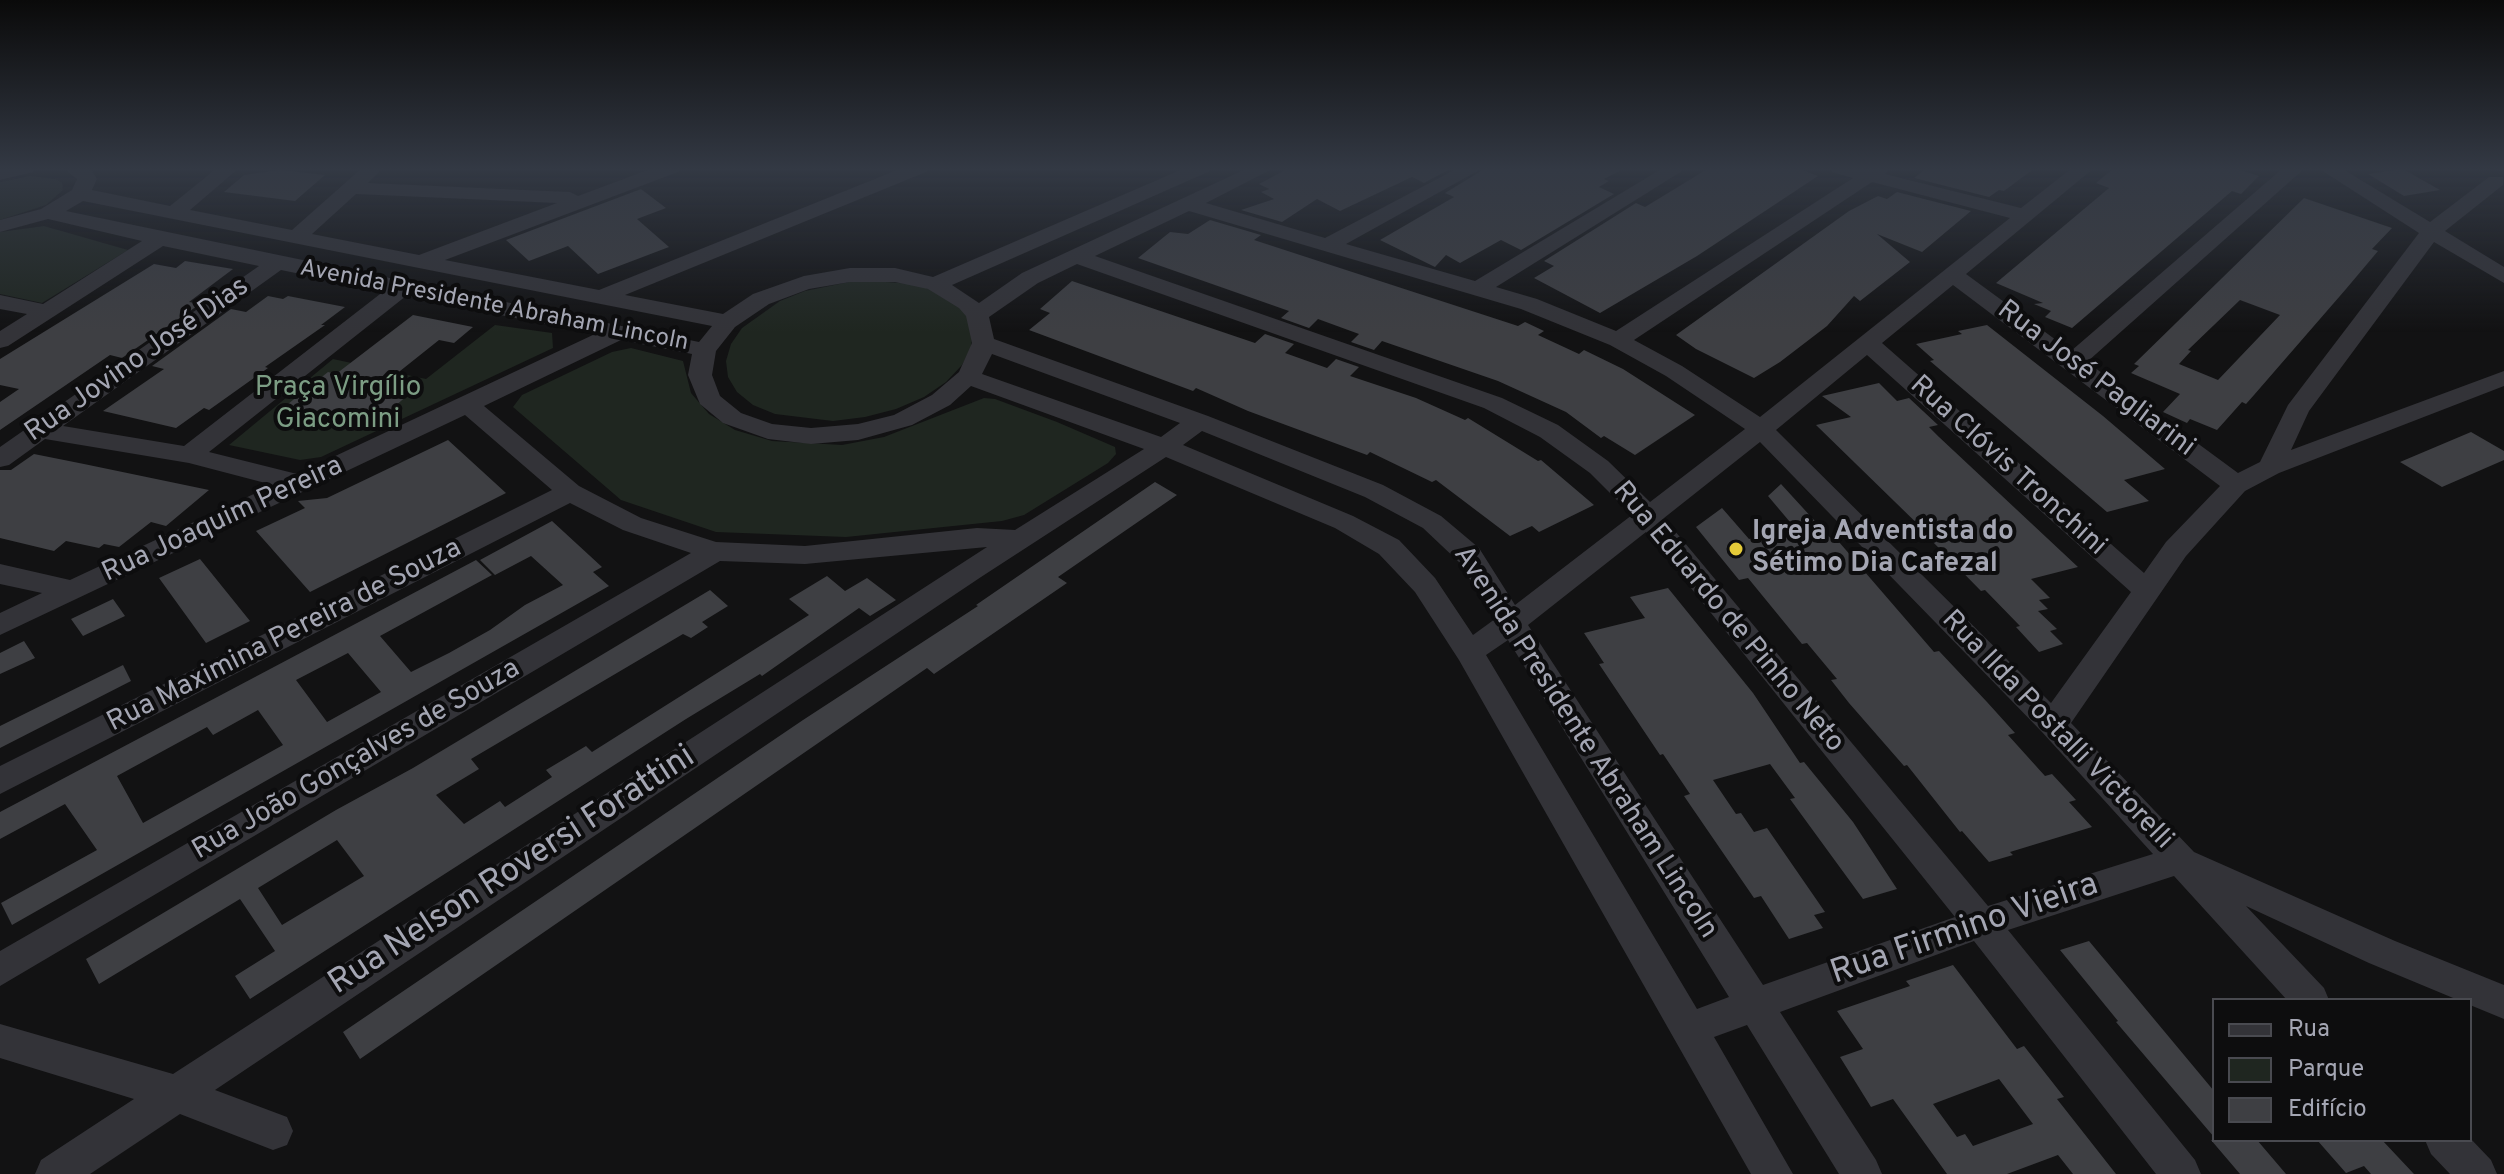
<!DOCTYPE html>
<html>
<head>
<meta charset="utf-8">
<style>
	body { margin:0 }
	#map { position:relative; width:2504px; height:1174px; overflow:hidden; background:#121213; font-family:Overpass,sans-serif }
	canvas { display:block }
	.legend { position:absolute; left:2212px; top:998px; width:260px; height:144px; box-sizing:border-box; background:#0d0d0e; border:2px solid #494a50; margin:0; padding:10px 14px; list-style:none; font-size:24px; color:#a4a6b3 }
	.legend li { display:flex; align-items:center; gap:16px; height:40px }
	.legend b { width:40px; border:2px solid #494a50 }
</style>
</head>
<body>
<div id="map">
<canvas width="2504" height="1174"></canvas>
<ul class="legend">
<li><b style="height:10px;background:#333338"></b>Rua</li>
<li><b style="height:22px;background:#1f2620"></b>Parque</li>
<li><b style="height:22px;background:#3e3f43"></b>Edifício</li>
</ul>
</div>
<script>
const c = document.querySelector('canvas').getContext('2d');
c.lineJoin = 'round';
function fill(path, color) {
  c.fillStyle = color;
  c.fill(path, 'evenodd');
}
function shape(rows) {
  const path = new Path2D();
  for (const r of rows) {
    path.moveTo(r[0], r[1]);
    for (let i = 2; i < r.length; i += 2) path.lineTo(r[i], r[i + 1]);
  }
  return path;
}
function trace(path, color, width, dash) {
  c.strokeStyle = color;
  c.lineWidth = width;
  c.lineCap = dash ? 'butt' : 'round';
  c.setLineDash(dash || []);
  c.stroke(path);
}
function drawText(font, color, halo, rows, align = 'center') {
  c.font = font + ' Overpass,sans-serif';
  c.lineWidth = 8;
  c.setLineDash([]);
  c.textBaseline = 'middle';
  c.strokeStyle = halo;
  c.fillStyle = color;
  for (const [text, x, y, turn = 0] of rows) {
    c.save();
    c.translate(x, y);
    c.rotate((+turn || 0) * Math.PI / 180);
    c.textAlign = isNaN(turn) ? turn : align;
    if (halo) c.strokeText(text, 0, 0);
    c.fillText(text, 0, 0);
    c.restore();
  }
}
const green = shape([
	[30,176,56,179,62,183,63,190,46,205,0,220,0,182],
	[44,226,128,250,42,303,0,294,0,232],
	[859,280,913,284,936,291,954,302,967,315,973,331,971,348,962,365,946,382,924,397,896,409,865,417,833,421,775,414,753,405,737,392,728,377,726,361,731,344,742,328,780,301,805,291],
	[495,325,552,333,553,348,321,457,300,460,229,445,333,359,426,379],
	[631,348,683,361,691,393,709,414,735,430,772,441,842,445,884,437,984,398,995,399,1057,422,1115,447,1116,454,1108,463,1024,515,1002,521,846,537,716,532,621,500,513,407,522,395,612,352]
]);
const building = shape([
	[1289,168,1452,168,1424,183,1412,177,1340,211,1317,199,1282,222,1241,210,1274,199,1261,192,1269,189,1259,184],
	[1486,168,1625,168,1604,179,1609,181,1599,187,1614,194,1521,250,1501,240,1460,263,1446,255,1435,267,1380,240,1454,197,1445,193],
	[1709,168,1797,168,1818,176,1697,256,1600,313,1534,278,1554,266,1544,261,1636,203,1645,207],
	[1927,168,2035,168,2004,191,1999,190,1989,197,1914,178],
	[2114,168,2233,168,2259,176,2241,194,2232,191,2072,328,2045,317,2051,311,2034,304,2043,303,1996,283,2109,188,2096,183],
	[2403,169,2440,190,2404,196,2368,174],
	[280,170,325,175,295,201,224,192,244,175],
	[641,189,666,208,637,219,669,247,598,274,568,246,529,261,506,240],
	[1897,192,1971,211,1922,252,1877,234,1910,262,1860,301,1854,296,1827,326,1780,362,1754,378,1696,349,1676,335,1849,211,1878,196,1887,199],
	[2304,198,2392,228,2372,249,2378,251,2346,289,2254,395,2246,404,2242,402,2217,430,2190,419,2187,423,2163,412,2180,394,2131,373,2139,366,2134,364],
	[2240,300,2280,315,2218,380,2179,364,2191,351,2188,350],
	[1210,220,1261,235,1254,240,1518,326,1525,322,1544,331,1538,335,1579,354,1584,350,1623,369,1695,415,1635,455,1604,436,1601,438,1566,412,1498,381,1382,341,1374,350,1351,342,1359,334,1318,319,1309,328,1281,318,1289,311,1138,258,1170,232,1188,234],
	[185,261,233,269,189,302,200,304,122,358,110,355,0,430,0,402,19,389,0,385,0,359,154,264,176,268],
	[1072,281,1255,343,1265,334,1294,344,1285,353,1327,368,1336,359,1359,367,1350,376,1416,398,1465,420,1468,418,1538,461,1541,460,1594,505,1539,532,1532,526,1510,536,1436,480,1432,482,1370,452,1367,455,1248,411,1196,388,1193,391,1029,330,1050,313,1040,309],
	[268,296,283,299,288,296,345,307,321,325,325,325,265,367,268,368,209,410,204,408,176,428,103,411,164,369,152,366,231,309,246,312],
	[413,315,473,327,454,343,439,340,385,383,415,389,367,430,278,412,328,372,336,374],
	[1987,325,2103,416,2165,469,2124,480,2149,501,2107,512,1930,361,1934,360,1916,344,1962,334,1958,331],
	[1879,383,1897,401,1909,398,1938,425,1929,427,1939,437,2078,567,2031,579,2050,598,2039,600,2048,609,2038,611,2057,629,2050,631,2063,644,2039,652,2016,627,2020,626,1985,590,1981,591,1930,539,1933,539,1816,425,1851,417,1822,396],
	[2471,432,2504,451,2504,460,2442,487,2400,462],
	[448,440,506,493,310,592,256,531,305,508,298,501,327,498],
	[34,454,84,464,209,490,166,526,151,522,119,547,104,544,99,548,66,541,54,551,0,538,0,470,11,470],
	[1155,482,1177,495,1058,577,1067,583,934,674,927,668,360,1059,343,1032,803,720,978,606,976,605],
	[1781,484,1835,543,1839,542,1934,652,1939,651,1987,702,2015,733,2008,735,2045,776,2052,774,2076,800,2069,802,2092,827,2010,852,2013,855,1989,862,1962,831,1960,832,1907,765,1904,766,1849,703,1831,680,1837,679,1807,643,1802,644,1748,578,1739,580,1696,527,1722,508,1749,539,1795,528,1768,496],
	[552,521,602,567,593,572,609,586,12,925,1,903,97,850,65,804,0,839,0,812,476,560,492,575,380,636,411,672,449,653,490,630,525,605,563,585,531,556,495,575,480,560],
	[348,653,381,692,327,722,296,680],
	[258,710,283,745,143,823,117,776,207,727,213,735],
	[200,559,250,621,206,643,159,578],
	[827,576,845,591,867,578,896,600,870,616,859,608,762,676,760,674,686,719,250,999,235,976,275,951,240,899,99,984,86,959,336,810,413,768,710,590,728,606,702,622,708,627,691,638,683,634,471,759,479,769,436,795,464,824,500,801,505,807,552,777,546,770,586,746,592,752,809,615,789,599],
	[337,840,364,876,282,925,258,888],
	[1668,588,1753,693,1800,763,1804,762,1853,822,1897,889,1863,899,1790,799,1795,798,1770,764,1713,780,1736,814,1741,813,1754,832,1767,828,1825,912,1814,915,1823,928,1789,939,1761,896,1754,898,1684,796,1690,794,1663,754,1660,755,1599,664,1604,663,1584,633,1645,618,1630,597],
	[113,599,125,616,83,636,71,619],
	[24,641,35,658,0,674,0,653],
	[123,665,131,681,0,748,0,726],
	[2089,941,2214,1091,2214,1137,2116,1022,2118,1021,2060,950],
	[1953,965,2017,1049,2024,1046,2064,1097,2057,1099,2116,1174,2073,1174,2058,1155,2007,1174,1947,1174,1893,1099,1871,1107,1840,1057,1863,1049,1837,1011,1910,986,1906,981],
	[1999,1079,2033,1124,1973,1146,1965,1134,1957,1137,1933,1104],
	[2211,1140,2257,1140,2286,1174,2240,1174],
	[2317,1140,2382,1140,2414,1174,2371,1174,2364,1166,2346,1173]
]);
const minor = shape([
	[0,168,36,168,33,172,0,180,0,168],
	[63,168,91,169,97,179,92,190,170,206,217,168,239,168,190,210,292,230,362,168,383,168,368,183,570,192,578,196,653,168,681,168,678,172,445,260,599,290,902,168,929,168,926,172,625,295,723,314,753,294,804,276,850,268,895,268,933,277,1185,168,1211,168,1208,172,952,285,979,303,1022,273,1248,168,1274,168,1206,203,1325,238,1458,168,1483,168,1346,244,1475,281,1663,168,1687,168,1496,287,1537,299,1616,331,1853,178,1832,172,1829,168,1891,168,1885,174,2021,208,2072,168,2094,168,1966,274,2071,351,2283,168,2305,168,2087,362,2238,473,2260,462,2288,405,2419,233,2318,168,2341,168,2430,222,2489,177,2503,177,2503,185,2445,231,2504,267,2504,283,2434,242,2309,411,2291,450,2504,371,2504,386,2279,473,2245,491,2186,556,2071,723,2194,852,2395,941,2504,985,2504,1019,2470,1005,2470,1000,2458,1000,2369,963,2246,906,2324,988,2329,1000,2287,1000,2174,876,2008,930,2195,1160,2201,1174,2156,1174,1974,941,1780,1012,1876,1160,1882,1174,1839,1174,1747,1025,1714,1037,1793,1174,1751,1174,1459,660,1415,592,1379,554,1335,528,1166,457,981,577,215,1090,287,1117,293,1131,287,1145,273,1150,180,1114,90,1174,35,1174,41,1160,134,1099,0,1058,0,1024,173,1074,987,547,805,564,720,561,0,986,0,951,691,553,623,530,570,503,0,794,0,766,552,490,465,415,0,635,0,613,42,593,0,584,0,564,70,580,273,485,189,463,45,439,9,465,0,467,0,447,259,266,163,246,8,346,0,348,0,331,27,314,0,309,0,295,43,304,142,241,48,219,0,232,0,220,41,209,72,190,77,179,63,168],
	[1872,182,2010,218,1760,417,1682,366,1634,340,1872,182],
	[356,194,557,203,419,255,312,234,356,194],
	[83,201,419,268,712,326,699,342,66,211,83,201],
	[1189,211,1521,309,1610,345,1666,376,1745,429,1650,502,1608,461,1558,425,1502,398,1095,256,1189,211],
	[1077,264,1484,408,1540,437,1590,473,1632,515,1515,605,1479,548,1441,516,1383,485,1208,416,994,339,989,317,1038,283,1077,264],
	[281,270,384,291,184,446,63,426,281,270],
	[850,282,895,282,928,289,959,308,966,316,972,343,959,372,932,395,894,415,858,424,811,428,772,424,741,413,720,396,712,375,716,351,735,327,769,304,809,289,850,282],
	[1953,285,2220,486,2166,542,2144,573,1882,343,1953,285],
	[406,296,595,334,297,474,209,452,406,296],
	[621,340,692,354,688,375,700,404,723,423,768,439,811,444,858,440,912,425,950,405,971,386,1144,449,1015,530,977,528,805,546,716,542,641,518,579,486,484,406,621,340],
	[992,354,1180,423,1161,437,982,374,992,354],
	[1867,355,2131,592,2051,703,1776,430,1867,355],
	[1202,431,1365,497,1423,528,1459,562,1495,619,1473,635,1435,578,1399,540,1353,516,1183,445,1202,431],
	[1760,442,2042,732,2153,854,1988,906,1664,518,1760,442],
	[1646,532,1955,917,1763,985,1528,625,1646,532],
	[1508,640,1729,997,1697,1009,1486,655,1508,640],
	[2470,1138,2491,1160,2497,1174,2450,1174,2431,1154,2425,1140,2470,1138]
]);
const markers = [
	[1736,549,8,"#e5cb39"]
];
const farStreetnames = [
	["Avenida Presidente Abraham Lincoln",494,307,11]
];
const streetNames = [
	["Rua Jovino José Dias",138,361,-35],
	["Rua José Pagliarini",2095,380,37],
	["Rua Clóvis Tronchini",2007,467,42],
	["Rua Joaquim Pereira",223,521,-25],
	["Rua Eduardo de Pinho Neto",1727,618,50],
	["Rua Maximina Pereira de Souza",285,637,-27],
	["Rua Ilda Postalli Victorelli",2056,731,46],
	["Avenida Presidente Abraham Lincoln",1584,743,57],
	["Rua João Gonçalves de Souza",357,761,-30]
];
const parkNames = [
	["Praça Virgílio",338,389],
	["Giacomini",338,421]
];
const poiNames = [
	["Igreja Adventista do",1752,533],
	["Sétimo Dia Cafezal",1752,565]
];
const nearStreetnames = [
	["Rua Nelson Roversi Forattini",513,872,-33],
	["Rua Firmino Vieira",1965,931,-19]
];
fill(green, '#1f2620');
fill(building, '#3e3f43');
fill(minor, '#333338');
const sky = c.createLinearGradient(0, 0, 0, 332);
sky.addColorStop(0, '#0a0a0a');
sky.addColorStop(0.51, '#333944');
sky.addColorStop(1, '#33394400');
c.fillStyle = sky;
c.fillRect(0, 0, 2504, 332);
for (const [x, y, r, color] of markers) {
  const dot = new Path2D();
  dot.arc(x, y, r, 0, 2 * Math.PI);
  c.fillStyle = color;
  c.fill(dot);
  trace(dot, '#0d0d0e', 3);
}
drawText('24px', '#a4a6b3', '#0d0d0e', farStreetnames);
drawText('28px', '#a4a6b3', '#0d0d0e', streetNames);
drawText('28px', '#7c9d84', '#0d0d0e', parkNames);
drawText('bold 28px', '#a4a6b3', '#0d0d0e', poiNames, 'left');
drawText('34px', '#a4a6b3', '#0d0d0e', nearStreetnames);
</script>
</body>
</html>
